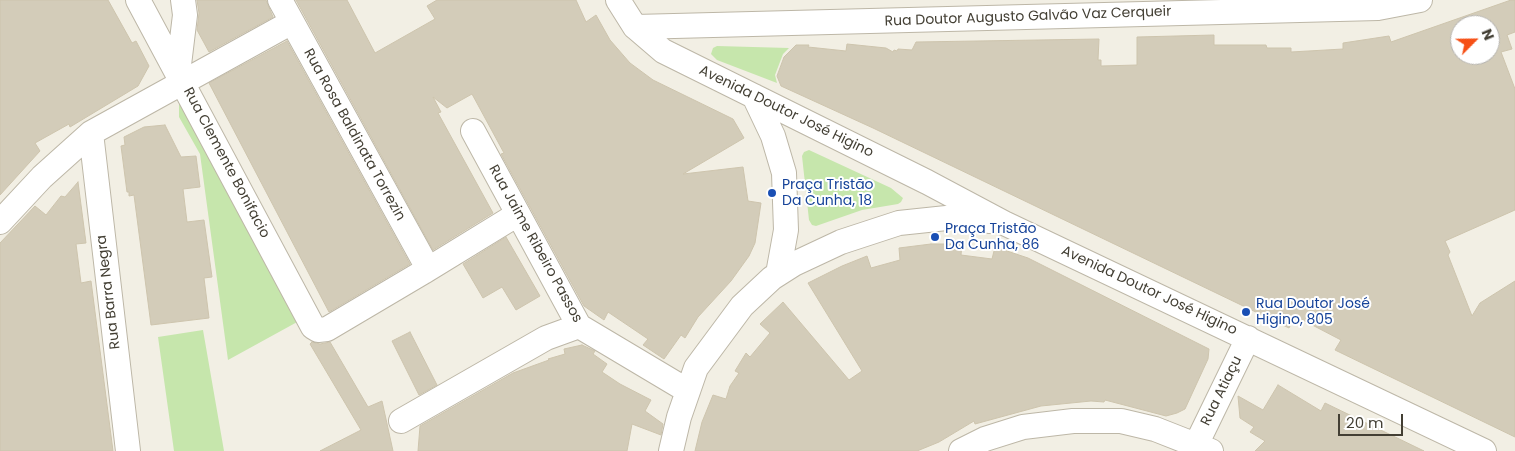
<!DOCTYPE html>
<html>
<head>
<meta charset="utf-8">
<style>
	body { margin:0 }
	#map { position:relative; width:1515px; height:451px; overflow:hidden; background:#f2efe4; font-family:Poppins,sans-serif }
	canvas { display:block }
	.north { position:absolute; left:1450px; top:15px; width:50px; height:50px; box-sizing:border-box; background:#fff; border:1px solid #b4b2ae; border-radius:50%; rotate:67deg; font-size:14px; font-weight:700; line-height:20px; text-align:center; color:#433f34 }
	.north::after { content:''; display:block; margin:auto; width:18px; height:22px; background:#f65016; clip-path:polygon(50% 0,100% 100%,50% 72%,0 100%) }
	.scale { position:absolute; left:1338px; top:414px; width:65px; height:22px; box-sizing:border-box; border:2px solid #433f34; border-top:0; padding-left:6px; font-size:15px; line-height:18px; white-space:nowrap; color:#433f34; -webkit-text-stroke:4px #fff; paint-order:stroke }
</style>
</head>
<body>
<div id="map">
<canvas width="1515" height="451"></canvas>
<div class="north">N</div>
<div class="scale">20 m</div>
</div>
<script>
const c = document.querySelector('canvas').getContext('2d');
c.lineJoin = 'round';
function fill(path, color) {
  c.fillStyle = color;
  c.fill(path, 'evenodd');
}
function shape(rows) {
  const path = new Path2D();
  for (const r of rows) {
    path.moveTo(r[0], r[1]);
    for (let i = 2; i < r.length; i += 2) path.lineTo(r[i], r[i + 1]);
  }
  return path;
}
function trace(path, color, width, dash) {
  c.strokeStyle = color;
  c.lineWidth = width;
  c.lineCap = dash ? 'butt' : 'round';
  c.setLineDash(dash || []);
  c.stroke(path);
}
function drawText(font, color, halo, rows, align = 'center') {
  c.font = font + ' Poppins,sans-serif';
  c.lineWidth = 4;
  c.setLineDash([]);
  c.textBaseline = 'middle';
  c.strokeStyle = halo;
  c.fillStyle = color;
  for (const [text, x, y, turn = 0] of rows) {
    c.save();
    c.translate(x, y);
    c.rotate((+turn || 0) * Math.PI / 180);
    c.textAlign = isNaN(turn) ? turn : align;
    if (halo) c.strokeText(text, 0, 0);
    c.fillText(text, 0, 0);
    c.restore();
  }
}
const green = shape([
	[717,46,789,48,783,54,775,75,777,83,717,60,711,54,713,48],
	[179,102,205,141,299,321,228,360,200,154,179,117],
	[809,150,891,188,903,198,901,202,898,204,862,210,816,226,812,225,809,220,802,156,804,152],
	[203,330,224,451,174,451,158,337]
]);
const building = shape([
	[0,0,108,0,132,43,136,41,149,66,138,86,70,127,69,124,35,143,40,151,0,195,0,0],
	[197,0,266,0,273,17,209,52,197,30,199,13,197,0],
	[296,0,347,0,375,53,435,19,427,6,437,0,576,0,586,22,596,15,610,40,630,63,653,80,733,119,744,138,683,174,743,167,748,201,761,203,755,243,749,256,731,281,698,317,685,338,681,335,664,359,643,345,648,339,608,312,604,320,584,306,501,154,504,153,472,94,447,108,433,97,441,112,438,113,493,213,433,250,296,0],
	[1511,0,1515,0,1515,32,1507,35,1512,49,1501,52,1515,89,1515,210,1445,241,1450,252,1448,255,1472,316,1480,303,1515,281,1515,437,1335,350,1341,340,1295,316,1289,328,873,128,781,86,777,76,784,57,796,45,809,45,808,47,846,51,847,44,886,48,893,52,894,50,897,51,898,49,912,50,916,42,1099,39,1098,60,1101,60,1101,66,1137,65,1137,37,1214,35,1214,45,1266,45,1267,48,1291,48,1291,52,1343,49,1343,43,1389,36,1391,42,1511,0],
	[1460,25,1490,25,1490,55,1460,55,1460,25],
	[287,41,410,264,329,312,209,83,287,41],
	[165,125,181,157,196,156,200,187,183,189,187,222,204,220,212,277,204,278,209,318,151,325,134,195,129,196,129,192,127,192,121,146,125,145,124,137,144,127,165,125],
	[78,182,86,243,76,244,81,283,91,281,113,451,0,451,0,243,35,206,46,215,61,196,65,197,78,182],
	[506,237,540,296,516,310,502,287,483,298,463,264,506,237],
	[931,244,962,244,961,255,992,259,995,247,1028,258,1209,349,1208,359,1185,409,1177,413,1166,416,1105,400,1104,402,1091,401,1041,406,975,424,974,421,939,442,917,451,695,451,702,422,713,395,726,399,730,386,739,373,735,371,746,353,750,357,770,333,760,324,783,302,849,380,862,371,808,283,842,266,867,256,871,268,900,260,899,248,931,244],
	[410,332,437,385,419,395,392,341,410,332],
	[312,342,320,344,330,342,368,407,382,401,393,451,320,451,361,430,310,344,312,342],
	[582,345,595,351,593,354,607,364,602,372,620,384,651,400,645,411,663,424,661,435,632,424,627,451,418,451,420,426,513,373,549,360,548,359,565,354,564,349,582,345],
	[1278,385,1321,411,1325,403,1424,451,1255,451,1265,441,1250,432,1254,427,1240,418,1238,396,1263,410,1278,385]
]);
const minor = shape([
	[138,0,313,327,318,330,327,329,425,271,518,214],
	[280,0,425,263,425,271],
	[618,0,635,27,663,51,927,182,1004,223,1484,451],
	[635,27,1378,8,1420,0],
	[178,73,185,15,183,0],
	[754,96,773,136,784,173,786,230,778,274],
	[473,131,579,326,688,391],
	[91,133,128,451],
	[0,222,42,177,91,133,292,22],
	[401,421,546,338,579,326],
	[1196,445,1248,338],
	[671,451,679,417,696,368,742,306,772,278,794,264,841,242,899,223,956,217,990,221],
	[961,451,985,439,1023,427,1073,421,1121,421,1155,429,1211,451]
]);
const markers = [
	[772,193,5,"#1a4fb4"],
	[935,237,5,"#1a4fb4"],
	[1246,312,5,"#1a4fb4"]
];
const streetNames = [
	["Rua Doutor Augusto Galvão Vaz Cerqueir",1028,17,-2],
	["Avenida Doutor José Higino",786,112,26],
	["Rua Rosa Baldinata Torrezin",354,135,61],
	["Rua Clemente Bonifacio",226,163,62],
	["Rua Jaime Ribeiro Passos",535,244,61],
	["Avenida Doutor José Higino",1149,291,25],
	["Rua Barra Negra",109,292,-97],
	["Rua Atiaçu",1222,391,-64]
];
const transitNames = [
	["Praça Tristão",782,185],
	["Da Cunha, 18",782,201],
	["Praça Tristão",945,229],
	["Da Cunha, 86",945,245],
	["Rua Doutor José",1256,304],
	["Higino, 805",1256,320]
];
fill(green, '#c6e6ac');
fill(building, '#d3ccb9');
trace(building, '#cdc4ad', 1);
trace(minor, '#bdb7a7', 26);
trace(minor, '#fff', 24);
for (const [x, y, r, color] of markers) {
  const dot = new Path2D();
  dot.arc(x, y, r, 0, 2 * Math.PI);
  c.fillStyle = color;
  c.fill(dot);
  trace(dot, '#fff', 2);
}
drawText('14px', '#433f34', '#fff', streetNames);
drawText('14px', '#164399', '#fff', transitNames, 'left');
</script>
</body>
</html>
